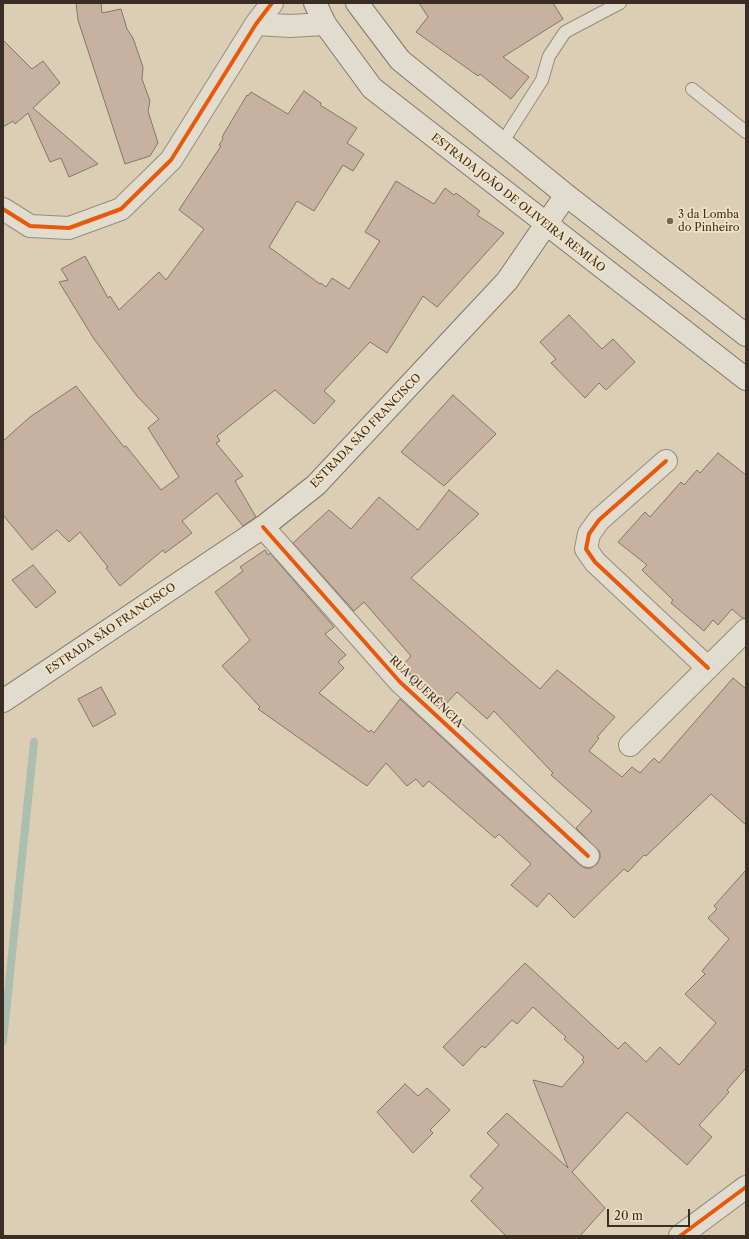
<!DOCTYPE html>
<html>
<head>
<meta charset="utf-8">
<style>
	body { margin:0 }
	#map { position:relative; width:749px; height:1239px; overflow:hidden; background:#dcceb5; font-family:"Libre Caslon Text",serif }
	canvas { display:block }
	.frame { position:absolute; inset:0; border:4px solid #3a2d25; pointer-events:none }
	.scale { position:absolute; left:607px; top:1209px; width:83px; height:18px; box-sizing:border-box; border:2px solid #3a2d25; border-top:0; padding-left:5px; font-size:12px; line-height:14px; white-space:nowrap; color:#3a2d25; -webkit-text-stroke:3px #f2e2c5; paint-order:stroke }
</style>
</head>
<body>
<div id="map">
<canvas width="749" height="1239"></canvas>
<div class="frame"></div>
<div class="scale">20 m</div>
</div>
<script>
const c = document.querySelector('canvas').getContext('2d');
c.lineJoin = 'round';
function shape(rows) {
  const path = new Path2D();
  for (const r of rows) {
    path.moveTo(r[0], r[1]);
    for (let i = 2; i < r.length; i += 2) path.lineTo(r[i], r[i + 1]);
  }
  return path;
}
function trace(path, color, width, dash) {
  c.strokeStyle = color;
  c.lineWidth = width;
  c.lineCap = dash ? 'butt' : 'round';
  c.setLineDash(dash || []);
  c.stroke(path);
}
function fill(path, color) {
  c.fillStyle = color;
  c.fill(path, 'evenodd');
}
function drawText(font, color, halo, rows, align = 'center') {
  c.font = font + ' "Libre Caslon Text",serif';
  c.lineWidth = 3.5;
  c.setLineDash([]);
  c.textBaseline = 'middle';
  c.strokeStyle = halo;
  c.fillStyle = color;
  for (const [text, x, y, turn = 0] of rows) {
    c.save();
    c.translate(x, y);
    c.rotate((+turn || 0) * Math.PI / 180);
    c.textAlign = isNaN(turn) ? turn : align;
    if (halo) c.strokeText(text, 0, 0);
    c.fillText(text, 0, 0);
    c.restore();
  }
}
const stream = shape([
	[3,1041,34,742]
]);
const building = shape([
	[76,3,101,3,102,13,121,9,127,29,133,38,143,67,142,79,150,101,148,111,158,143,150,156,125,164,78,20,76,3],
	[419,3,553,3,563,19,503,57,529,77,511,99,480,74,478,76,416,32,428,17,419,3],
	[3,40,32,69,43,61,60,83,33,108,98,164,69,177,61,158,50,162,28,113,15,124,13,121,3,127,3,40],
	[304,91,321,103,320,105,357,128,347,143,364,154,353,171,343,165,314,211,297,201,269,247,320,284,321,283,326,287,332,278,349,289,380,241,365,232,396,181,434,204,445,188,454,195,456,193,480,211,477,215,504,233,437,307,423,296,387,353,370,342,324,391,335,401,314,424,275,390,217,436,220,441,216,443,243,476,235,481,256,517,243,526,217,493,182,521,192,533,165,553,163,550,120,586,106,568,108,567,80,532,69,542,57,530,32,550,3,515,3,441,30,417,76,386,124,447,126,446,161,490,179,477,148,428,159,419,137,396,94,339,59,282,68,280,61,269,85,256,108,298,110,296,119,310,159,272,166,280,204,229,179,210,221,146,219,145,223,139,222,137,247,95,248,96,251,92,288,114,304,91],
	[569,315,602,349,613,339,635,362,606,390,599,383,585,398,551,363,556,359,540,342,569,315],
	[453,395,496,434,444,486,401,452,453,395],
	[718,453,746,475,746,618,742,618,732,609,718,625,713,620,704,631,671,603,673,600,642,570,647,565,618,542,645,512,650,517,681,482,684,485,697,470,700,473,718,453],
	[449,490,479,514,411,578,540,689,557,670,615,717,597,737,599,738,589,751,622,777,632,767,640,773,654,758,659,763,733,678,746,689,746,825,711,794,646,856,644,855,628,872,624,869,574,918,549,893,537,907,511,885,531,864,499,834,495,838,429,781,423,787,416,779,407,786,386,763,367,786,258,709,260,707,222,666,250,640,215,592,243,571,240,567,265,550,268,555,270,553,334,627,325,634,346,655,338,662,344,668,319,693,369,732,371,730,374,733,400,699,580,865,585,868,591,868,597,864,600,858,600,852,576,828,592,811,551,775,553,773,494,711,487,719,457,692,444,706,406,670,408,668,404,664,411,656,364,602,354,611,293,543,329,510,351,529,379,497,418,530,449,490],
	[33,565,56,592,36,608,12,580,33,565],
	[101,687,116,714,93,727,78,699,101,687],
	[746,870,746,1068,727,1090,729,1092,723,1099,699,1125,712,1137,687,1165,627,1112,572,1172,605,1208,580,1236,506,1236,471,1201,483,1188,470,1176,499,1145,487,1133,507,1113,568,1168,533,1080,562,1087,584,1062,582,1060,584,1057,564,1039,566,1037,533,1007,517,1024,512,1020,485,1048,482,1046,463,1066,443,1047,525,963,618,1049,625,1042,646,1062,660,1047,679,1065,716,1023,685,994,705,974,702,971,729,939,708,918,717,909,714,906,746,870],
	[405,1084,418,1096,427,1088,450,1110,430,1130,433,1133,413,1153,377,1112,405,1084]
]);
const lane = shape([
	[692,89,746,132],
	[502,143,542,80,549,56,565,32,620,3]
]);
const street = shape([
	[256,24,290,26,325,24],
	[3,209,30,226,69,228,121,209,171,160,256,24,272,3],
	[666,461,599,520,589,534,586,549,595,562,708,668],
	[263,527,400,682,588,856],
	[630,745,746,630],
	[680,1236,746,1187]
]);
const secondary = shape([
	[315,3,325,24,372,88,746,379],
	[357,3,400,60,566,195,746,335],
	[3,701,263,527,316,485,507,281,566,195]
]);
const cycleway = shape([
	[3,209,30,226,69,228,121,209,171,160,256,24,272,3],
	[666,461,599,520,589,534,586,549,595,562,708,668],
	[263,527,400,682,588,856],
	[680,1236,746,1187]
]);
const markers = [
	[670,221,4,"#736557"]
];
const streetNames = [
	["ESTRADA JOÃO DE OLIVEIRA REMIÃO",518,203,38],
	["ESTRADA SÃO FRANCISCO",366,431,-46],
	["ESTRADA SÃO FRANCISCO",111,629,-34],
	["RUA QUERÊNCIA",426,692,44]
];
const poiNames = [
	["3 da Lomba",678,215],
	["do Pinheiro",678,228]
];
trace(stream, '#acbead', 8);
fill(building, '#c7b2a1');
trace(building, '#7f776a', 1);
trace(lane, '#958c7d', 14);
trace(street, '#958c7d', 24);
trace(secondary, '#7f776a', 24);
trace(lane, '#e2dccf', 12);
trace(street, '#e2dccf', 22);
trace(secondary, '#e2dccf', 22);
trace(cycleway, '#e8590c', 4);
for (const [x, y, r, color] of markers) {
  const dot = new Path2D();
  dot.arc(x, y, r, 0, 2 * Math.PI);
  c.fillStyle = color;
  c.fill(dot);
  trace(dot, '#f2e2c5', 1.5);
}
drawText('11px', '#3a2d25', '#f2e2c5', streetNames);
drawText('11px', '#3a2d25', '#f2e2c5', poiNames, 'left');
</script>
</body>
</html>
